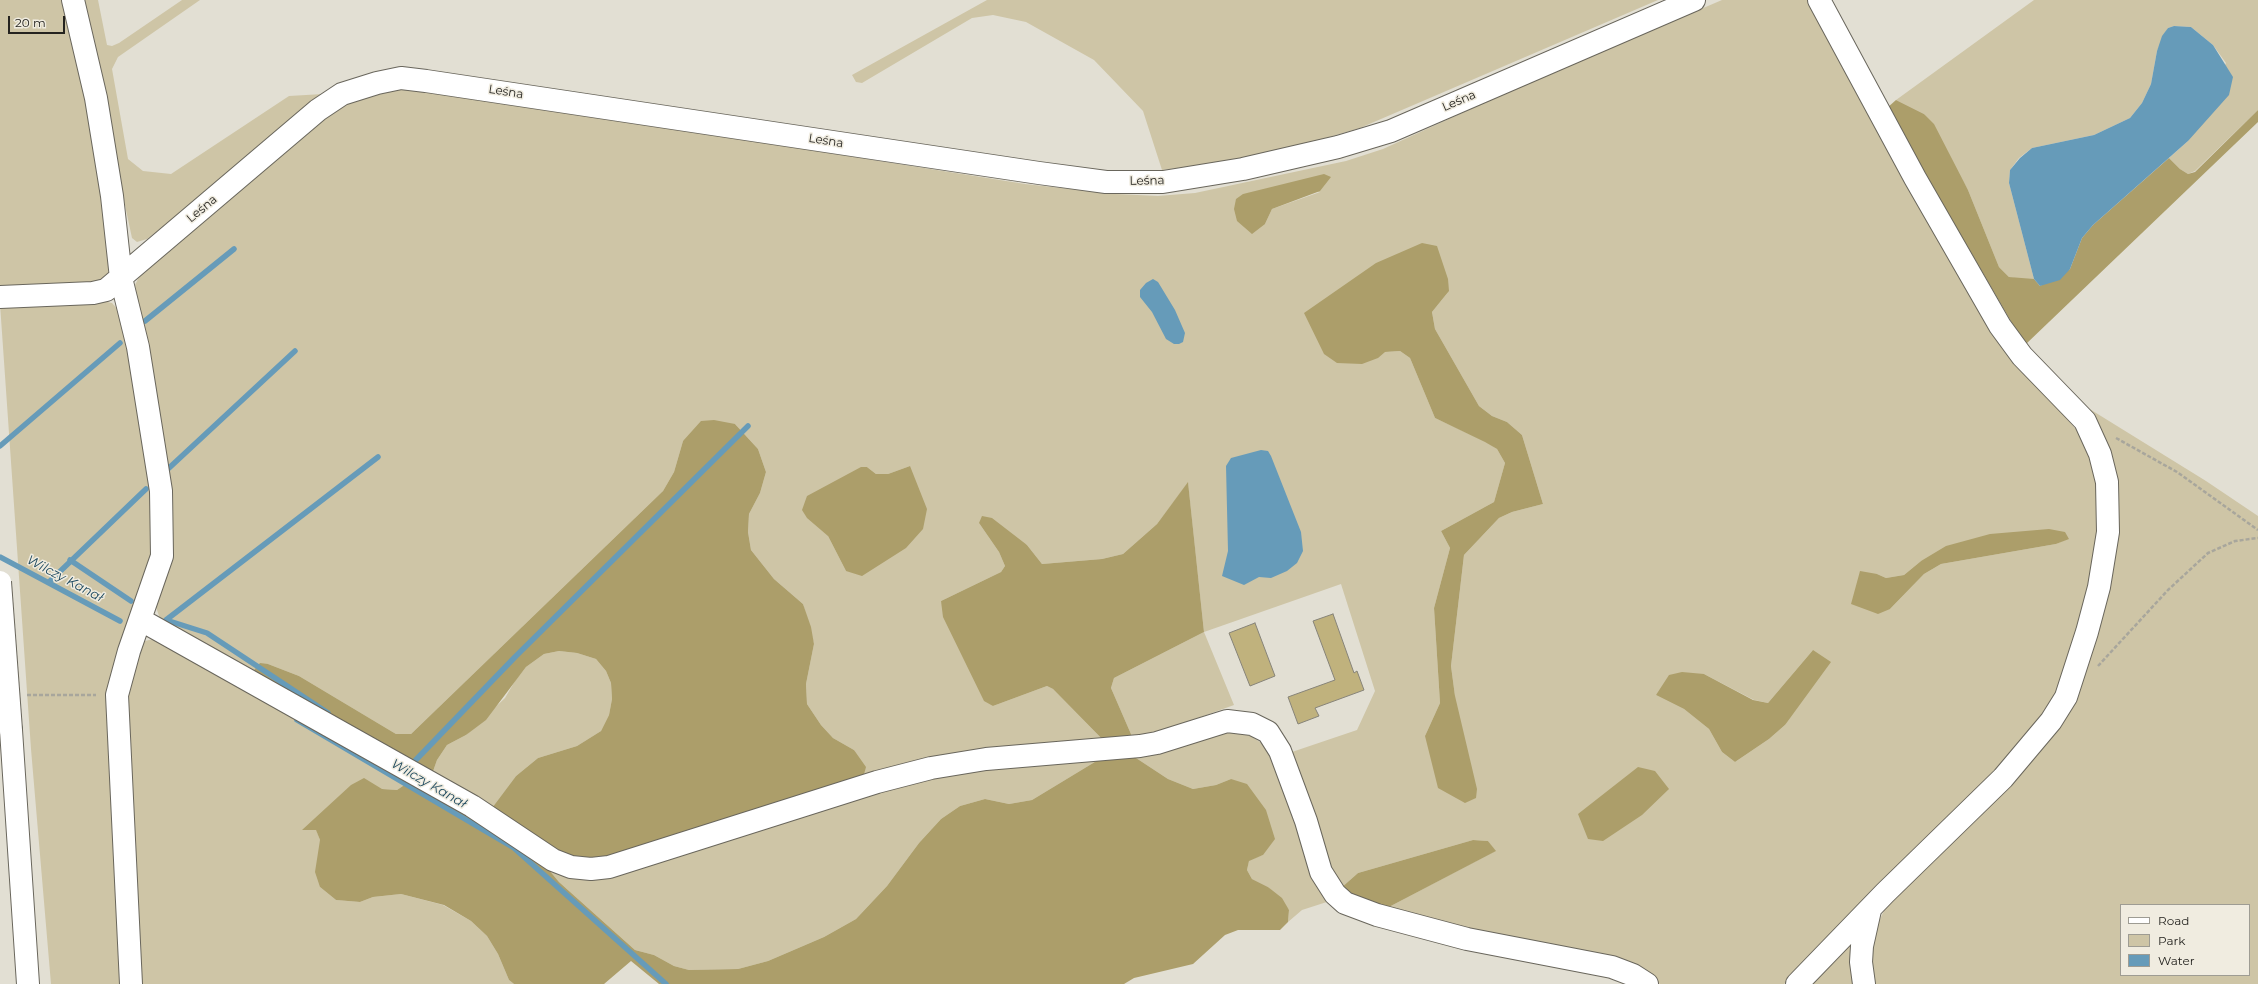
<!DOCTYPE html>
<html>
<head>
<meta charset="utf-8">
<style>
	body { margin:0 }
	#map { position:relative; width:2258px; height:984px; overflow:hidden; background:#e2dfd3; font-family:Montserrat,sans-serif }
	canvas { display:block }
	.legend { position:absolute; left:2120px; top:904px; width:130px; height:72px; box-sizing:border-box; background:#f0ece0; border:1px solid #9e9c93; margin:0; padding:5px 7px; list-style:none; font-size:12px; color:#24231f }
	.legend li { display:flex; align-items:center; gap:8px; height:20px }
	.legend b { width:20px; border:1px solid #9e9c93 }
	.scale { position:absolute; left:8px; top:16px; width:57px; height:18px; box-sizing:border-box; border:2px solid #24231f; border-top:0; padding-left:5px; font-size:12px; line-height:14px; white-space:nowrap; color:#24231f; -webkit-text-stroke:3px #f0ece0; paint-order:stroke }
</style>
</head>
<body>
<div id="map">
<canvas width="2258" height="984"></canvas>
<ul class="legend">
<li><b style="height:5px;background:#fff"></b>Road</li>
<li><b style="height:11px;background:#cec5a6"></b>Park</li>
<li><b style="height:11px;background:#669bb9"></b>Water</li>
</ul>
<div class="scale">20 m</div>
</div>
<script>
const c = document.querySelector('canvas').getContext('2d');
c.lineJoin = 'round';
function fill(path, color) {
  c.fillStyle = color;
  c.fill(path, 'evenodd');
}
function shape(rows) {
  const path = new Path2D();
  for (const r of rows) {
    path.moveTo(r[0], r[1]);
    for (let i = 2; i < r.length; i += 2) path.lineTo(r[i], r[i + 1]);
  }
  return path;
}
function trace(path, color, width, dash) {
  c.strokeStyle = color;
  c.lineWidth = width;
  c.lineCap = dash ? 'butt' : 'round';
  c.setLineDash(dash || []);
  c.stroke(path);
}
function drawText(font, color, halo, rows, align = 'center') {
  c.font = font + ' Montserrat,sans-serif';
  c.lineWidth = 3;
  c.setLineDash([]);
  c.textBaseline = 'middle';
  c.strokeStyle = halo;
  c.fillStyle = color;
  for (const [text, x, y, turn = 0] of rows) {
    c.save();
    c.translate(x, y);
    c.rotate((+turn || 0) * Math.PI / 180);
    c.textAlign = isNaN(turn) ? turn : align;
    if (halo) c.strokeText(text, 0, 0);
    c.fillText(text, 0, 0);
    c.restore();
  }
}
const green = shape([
	[0,0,63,0,81,67,96,155,109,249,108,273,102,281,94,284,0,290],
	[81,0,98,0,107,45,112,46,119,43,182,0,200,0,118,57,112,69,128,159,143,171,171,174,289,96,323,94,180,214,147,239,137,242,132,238],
	[987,0,1658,0,1360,128,1288,149,1224,162,1162,170,1143,111,1094,60,1026,22,993,15,972,18,862,83,856,82,852,75],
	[1722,0,1809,0,2036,382,2085,440,2098,474,2102,536,2063,684,2024,742,1810,961,1784,984,1660,984,1648,976,1476,934,1387,908,1495,851,1488,841,1473,840,1358,873,1341,888,1333,879,1289,753,1357,730,1375,691,1341,584,1204,632,1234,705,1134,741,1111,688,1114,678,1204,632,1188,483,1157,524,1123,554,1102,559,1042,564,1027,545,979,523,999,552,1005,566,1001,572,941,601,993,706,1047,686,1053,689,1106,743,863,778,854,750,833,738,821,725,807,704,806,684,814,644,803,604,774,579,751,550,748,532,749,514,760,493,766,472,758,449,735,424,683,441,674,472,663,491,411,734,396,734,299,676,268,664,250,675,160,619,156,607,169,559,135,285,139,277,314,124,340,106,373,93,406,87,432,90,1025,184,1116,194,1158,196,1195,193,1346,161,1383,149,1521,86],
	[1320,192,1272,209,1265,224,1243,194],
	[1449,291,1432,312,1435,329,1479,406,1492,416,1507,422,1522,435,1543,504,1512,512,1499,518,1464,555,1451,666,1455,696,1425,736,1440,703,1434,608,1450,548,1441,531,1494,502,1505,463,1497,449,1485,441,1435,418,1410,358,1400,351,1385,352],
	[910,466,846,571,828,536,867,467,876,474,888,474],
	[2069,538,2056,544,1941,564,1924,574,1890,609,1877,574,1886,578,1904,575,1921,561],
	[1813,650,1785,725,1769,739,1735,762,1722,752,1709,729,1684,709,1656,695,1704,674,1754,700,1768,703],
	[2034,0,2258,0,2258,110,2195,171,2188,174,2180,169,2169,158,2188,141,2226,63,2213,45,2191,27,2174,26,2168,28,2157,51,2151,84,2142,103,2130,118,2094,135,2032,148,2019,158,2010,170,2009,183,2034,279,2019,279,2009,277,1999,267,1968,190,1924,114,1896,100],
	[98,300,112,303,120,312,124,321,148,467,152,505,152,539,149,564,118,651,123,984,51,984,31,749,0,304],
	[2088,408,2206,481,2258,516,2258,984,1871,984,1873,934,1890,898,2032,759,2109,587,2118,541,2116,499],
	[2121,905,2249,905,2249,975,2121,975],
	[157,638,413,779,397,790,382,789,303,830,316,829,320,840,320,887,336,900,360,902,373,897,401,894,443,905,471,921,487,936,498,954,509,980,514,984,142,984,127,705,128,686,141,642],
	[559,651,577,653,596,659,606,671,611,683,612,699,609,715,601,731,577,746,538,758,516,776,489,812,431,777,437,760,447,745,466,735,505,698,515,681,526,667,544,654],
	[1231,732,1249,735,1263,744,1279,766,1333,900,1302,910,1288,922,1289,910,1268,887,1252,879,1247,870,1249,860,1263,855,1231,779,1216,785,1193,789,1168,779,1133,756,1190,740],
	[1103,757,1032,800,1009,804,985,799,960,806,941,819,919,843,887,886,856,919,824,937,768,961,738,969,689,970,674,966,654,955,635,950,559,882,544,864,938,774],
	[1859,928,1857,984,1805,984]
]);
const forest = shape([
	[1896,100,1924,114,1934,124,1968,190,1999,267,2009,277,2034,279,2040,286,2070,269,2082,238,2093,225,2169,158,2180,169,2188,174,2195,172,2258,110,2258,122,2026,344,2012,323,1887,108],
	[1324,174,1331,177,1320,191,1272,209,1265,224,1252,234,1237,221,1234,209,1236,199,1243,194],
	[1422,243,1437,246,1448,279,1449,291,1432,312,1435,329,1479,406,1492,416,1507,422,1522,435,1543,504,1512,512,1499,518,1464,555,1451,666,1455,696,1477,789,1476,798,1465,803,1438,788,1425,736,1440,703,1434,608,1450,548,1441,531,1494,502,1505,463,1497,449,1485,442,1435,418,1410,358,1400,351,1385,352,1378,358,1362,364,1337,363,1324,354,1304,313,1376,263],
	[714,420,735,424,758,449,766,472,760,493,749,514,748,532,751,550,774,579,803,604,811,627,814,644,806,684,807,704,821,725,833,738,854,750,866,767,863,778,637,852,587,860,562,855,489,812,516,776,538,758,577,746,601,731,609,715,612,699,611,683,606,671,596,659,577,653,559,651,544,654,526,667,486,720,466,735,447,745,437,760,431,777,250,675,260,663,268,664,299,676,396,734,411,734,663,491,674,472,683,441,701,421],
	[910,466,927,509,923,529,906,548,862,576,846,571,828,536,807,518,802,510,807,496,861,467,867,467,876,474,888,474],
	[1188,482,1204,632,1114,678,1111,688,1134,741,1106,743,1053,689,1047,686,993,706,984,701,943,617,941,601,1001,572,1005,566,999,552,979,523,982,516,992,518,1027,545,1042,564,1102,559,1123,554,1157,524],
	[2049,529,2065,532,2069,539,2056,544,1941,564,1924,574,1890,609,1878,614,1851,604,1860,571,1877,574,1886,578,1904,575,1921,561,1946,546,1990,534],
	[1813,650,1831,662,1785,725,1769,739,1735,762,1722,752,1709,729,1684,709,1656,695,1669,675,1682,672,1704,674,1753,700,1768,703],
	[1133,756,1168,779,1193,789,1216,785,1231,779,1247,784,1266,810,1275,839,1263,855,1249,861,1247,870,1252,879,1268,887,1282,898,1289,910,1288,922,1280,930,1238,930,1225,935,1193,964,1134,978,1124,984,659,984,631,961,604,984,514,984,509,980,498,954,487,936,471,921,444,905,401,894,373,897,360,902,336,900,320,887,315,872,320,840,316,830,302,830,351,785,364,778,382,789,397,790,413,779,544,864,559,882,635,950,654,955,674,966,689,970,738,969,768,961,824,937,856,919,887,886,919,843,941,819,960,806,985,799,1009,804,1032,800,1103,757],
	[1638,767,1655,771,1669,789,1642,815,1603,841,1588,839,1578,814],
	[1473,840,1488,841,1496,851,1387,908,1370,905,1341,888,1358,873]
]);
const water = shape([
	[2174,26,2191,27,2213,45,2233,77,2229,95,2188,141,2093,225,2082,238,2070,269,2060,280,2040,286,2034,279,2009,183,2010,170,2020,158,2032,148,2094,135,2130,118,2142,103,2151,84,2157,51,2162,36,2168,28],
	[1153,279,1158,282,1175,310,1185,333,1183,342,1179,344,1174,344,1166,339,1152,312,1140,297,1140,290,1146,283],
	[1261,450,1268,451,1271,456,1301,532,1303,551,1297,563,1287,571,1271,578,1259,577,1244,585,1222,576,1228,551,1226,466,1231,458]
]);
const stream = shape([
	[145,321,234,249],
	[0,446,120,343],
	[169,468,295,351],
	[0,557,120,621],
	[70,560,131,601],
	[49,582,146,489],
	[166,620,207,633,328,713],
	[166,620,378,457],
	[297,720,514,848,666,984],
	[410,766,515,657,748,426]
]);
const building = shape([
	[1333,614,1354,673,1357,671,1364,690,1315,708,1319,716,1298,724,1288,697,1335,680,1313,621,1333,614],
	[1255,623,1275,676,1250,686,1229,633,1255,623]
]);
const path = shape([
	[2116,438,2177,472,2258,530],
	[2098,666,2168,590,2208,553,2235,541,2258,538],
	[27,695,96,695]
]);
const minor = shape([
	[73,0,96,98,112,196,121,278,138,347,161,491,162,556,129,651,117,695,131,984],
	[0,297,93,293,106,290,318,110,342,94,377,83,401,78,426,81,1039,173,1106,182,1163,182,1243,169,1338,147,1391,131,1694,0],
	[141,620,472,806,553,860,571,867,591,869,609,867,877,782,931,768,986,759,1140,746,1157,743,1227,721,1252,724,1268,732,1280,751,1306,821,1321,872,1335,894,1345,903,1377,915,1467,939,1612,967,1633,975,1647,984],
	[1797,984,1885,893,2003,778,2051,721,2066,697,2087,632,2099,587,2108,532,2107,482,2100,454,2085,421,2022,356,2000,326,1915,178,1819,0],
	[1864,984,1861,962,1862,946,1870,910]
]);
const highway = shape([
	[11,730,28,984]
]);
const highwayBridge = shape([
	[0,582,11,730]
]);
const streetNames = [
	["Leśna",506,92,9],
	["Leśna",1459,101,-23],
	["Leśna",826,141,9],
	["Leśna",1147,181,-1],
	["Leśna",202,209,-40]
];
const waterNames = [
	["Wilczy Kanał",65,579,28],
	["Wilczy Kanał",429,784,30]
];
fill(green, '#cec5a6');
fill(forest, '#ac9e6a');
fill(water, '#669bb9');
trace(stream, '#669bb9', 5.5);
fill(building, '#c0b27d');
trace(building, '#868378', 1);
trace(minor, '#69665c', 24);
trace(highway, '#69665c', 24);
trace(path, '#a8a69c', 2.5, [4, 2]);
trace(minor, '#fff', 22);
trace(highway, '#fff', 22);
trace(highwayBridge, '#69665c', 24, []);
trace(highwayBridge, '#fff', 22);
drawText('12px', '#24231f', '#f0ece0', streetNames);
drawText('italic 13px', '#1c485e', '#f0ece0', waterNames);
</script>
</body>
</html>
